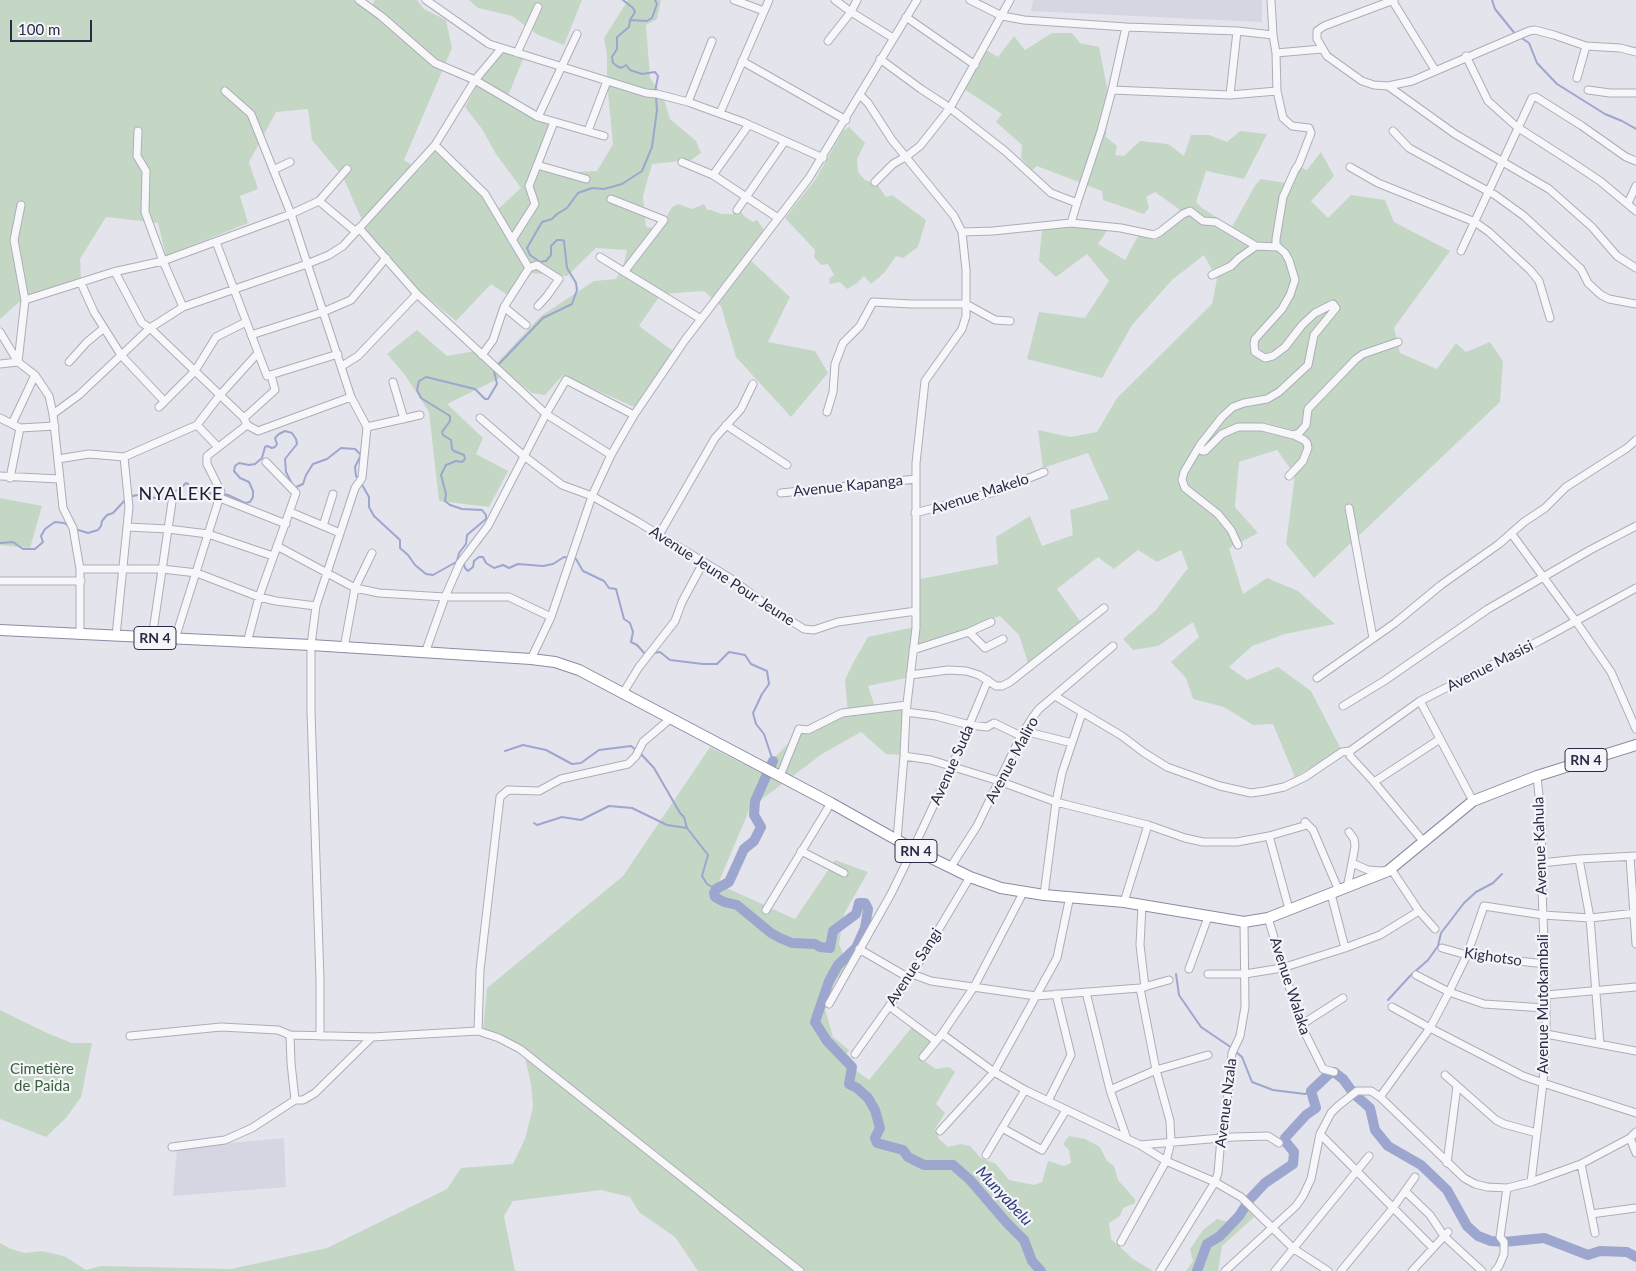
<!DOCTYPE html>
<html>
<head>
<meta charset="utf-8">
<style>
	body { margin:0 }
	#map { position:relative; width:1636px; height:1271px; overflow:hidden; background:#e4e4ec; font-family:Lato,sans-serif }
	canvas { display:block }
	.scale { position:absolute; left:10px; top:20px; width:82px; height:22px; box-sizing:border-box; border:2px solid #2a2c46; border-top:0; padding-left:6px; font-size:15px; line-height:18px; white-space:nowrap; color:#2a2c46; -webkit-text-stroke:4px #f4f4f9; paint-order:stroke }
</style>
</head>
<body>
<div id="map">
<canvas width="1636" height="1271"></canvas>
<div class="scale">100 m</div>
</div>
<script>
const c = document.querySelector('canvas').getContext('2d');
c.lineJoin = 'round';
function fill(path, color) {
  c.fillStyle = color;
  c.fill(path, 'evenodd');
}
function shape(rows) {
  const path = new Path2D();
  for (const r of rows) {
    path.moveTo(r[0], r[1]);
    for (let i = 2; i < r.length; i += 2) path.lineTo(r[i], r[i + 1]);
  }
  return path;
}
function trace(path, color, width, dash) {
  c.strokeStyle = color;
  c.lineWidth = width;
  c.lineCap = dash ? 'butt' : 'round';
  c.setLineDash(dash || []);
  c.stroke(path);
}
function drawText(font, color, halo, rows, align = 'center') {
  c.font = font + ' Lato,sans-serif';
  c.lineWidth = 4.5;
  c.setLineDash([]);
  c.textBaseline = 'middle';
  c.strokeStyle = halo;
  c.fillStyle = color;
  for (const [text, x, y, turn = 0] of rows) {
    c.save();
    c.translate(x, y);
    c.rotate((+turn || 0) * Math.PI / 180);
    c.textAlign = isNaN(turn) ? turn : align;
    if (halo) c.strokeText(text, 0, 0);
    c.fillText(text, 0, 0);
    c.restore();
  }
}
const built = shape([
	[1033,0,1262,0,1262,22,1031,11],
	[284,1138,286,1187,173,1196,177,1148]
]);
const green = shape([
	[0,0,353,0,372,5,375,0,417,0,424,9,446,20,452,48,404,160,419,170,438,148,497,210,521,188,496,154,482,129,465,107,485,70,502,52,523,59,508,96,554,127,538,167,573,172,597,171,613,144,607,83,607,55,604,38,628,0,661,0,657,19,646,25,650,78,663,96,670,119,696,141,701,153,691,160,652,164,643,196,646,227,660,229,672,207,678,204,692,209,704,204,707,210,711,210,722,214,733,214,737,206,744,216,753,222,757,220,765,231,746,256,790,297,768,342,815,351,828,373,791,417,736,357,721,306,704,291,661,294,639,326,673,351,634,407,563,375,545,395,532,393,508,374,447,404,483,438,476,454,508,471,489,507,439,501,429,412,405,375,387,354,417,330,447,356,480,350,496,364,541,316,594,281,616,279,624,263,627,250,596,248,567,276,532,273,509,296,491,284,456,321,417,289,369,236,343,177,312,140,308,109,276,112,249,162,258,189,240,196,248,223,166,256,158,223,106,217,80,259,81,278,26,296,0,319],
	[469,0,582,0,564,45,538,35,512,16,478,8],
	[1052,33,1072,33,1080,43,1099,47,1107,87,1106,137,1117,146,1115,155,1124,156,1140,141,1168,144,1184,156,1191,135,1209,135,1227,142,1240,131,1267,134,1244,179,1206,171,1196,202,1202,208,1232,227,1256,184,1261,179,1291,184,1298,166,1307,170,1321,152,1334,176,1311,201,1328,218,1351,195,1385,200,1394,222,1450,251,1394,328,1400,353,1437,369,1456,343,1466,352,1490,342,1503,361,1500,402,1314,578,1286,544,1295,475,1277,450,1239,462,1235,507,1258,533,1229,548,1243,594,1267,578,1298,591,1335,624,1285,634,1252,646,1229,667,1247,680,1278,667,1311,691,1341,749,1295,777,1273,724,1253,725,1224,707,1193,699,1186,678,1171,662,1199,637,1193,622,1158,646,1133,650,1123,639,1156,610,1188,568,1181,550,1157,562,1138,550,1114,569,1098,557,1057,589,1080,621,1028,663,1019,635,1000,616,910,649,906,678,868,686,876,710,903,708,902,755,886,754,861,732,822,754,750,808,718,884,795,919,835,860,868,872,844,914,839,944,850,971,837,979,824,1005,833,1037,849,1050,843,1061,869,1080,912,1027,931,1042,920,1058,936,1069,949,1067,955,1072,936,1104,945,1113,935,1129,939,1139,948,1147,961,1144,970,1146,981,1158,996,1164,1009,1180,1034,1185,1042,1182,1048,1161,1064,1166,1071,1163,1069,1150,1063,1144,1069,1136,1085,1139,1100,1147,1107,1161,1114,1166,1118,1180,1135,1199,1135,1203,1123,1208,1120,1216,1109,1223,1111,1239,1133,1259,1153,1271,698,1271,675,1237,639,1212,630,1197,601,1190,513,1201,504,1216,515,1271,0,1271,0,1243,11,1249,25,1253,41,1251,55,1254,66,1257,86,1270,101,1266,231,1269,327,1248,447,1189,461,1168,513,1164,525,1139,533,1107,531,1084,522,1045,483,1031,487,988,623,876,710,747,760,772,798,734,848,715,845,680,853,663,868,637,919,626,920,579,998,564,996,537,1030,516,1042,546,1073,535,1070,510,1109,499,1088,453,1043,468,1038,430,1070,437,1097,432,1117,398,1212,304,1217,279,1204,255,1172,280,1132,325,1102,378,1027,359,1039,312,1085,318,1109,281,1087,254,1056,277,1039,261,1042,229,1071,226,1108,229,1098,244,1125,260,1138,236,1155,240,1180,221,1179,209,1155,192,1146,197,1149,208,1144,214,1103,200,1102,191,1037,166,1032,170,1021,158,1022,145,996,122,1002,114,964,89,986,50,998,57,1014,36,1025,50],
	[849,127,865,143,857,159,858,172,865,180,877,184,886,197,892,195,926,220,918,247,903,258,896,256,884,273,871,284,864,276,857,283,847,289,840,282,830,284,829,279,834,275,828,264,821,265,814,257,815,250,785,218,815,180,843,131],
	[0,498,42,506,30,548,0,545],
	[0,1010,47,1033,72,1043,92,1043,81,1097,66,1118,46,1137,0,1119],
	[1250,1210,1254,1217,1222,1246,1218,1271,1186,1271,1193,1261,1190,1249,1203,1230,1217,1219,1229,1222,1240,1213]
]);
const stream = shape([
	[623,0,633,8,635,12,630,20],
	[655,0,657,4,652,18,647,21,630,20,629,27,617,37,617,49,612,57,613,63,617,66,621,68,626,65,630,70,642,74,655,72,658,76,655,92],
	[1492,0,1495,9,1516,35],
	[1520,37,1529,43,1537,63,1557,84,1605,114,1622,121,1636,129],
	[361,483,369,497,369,507,374,516,400,540,400,548,408,555,415,565,426,574,433,575,458,561],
	[223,494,228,495,245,503,250,502,253,497,253,491,249,482,240,478,234,471,235,466,239,463,249,465,255,464,262,458,265,447,267,446,272,448,275,447,277,444,275,438,279,434,285,431,292,433,296,439,297,444,285,459,286,472,294,488,303,484,306,475,313,464,327,459,341,448,355,449,361,455,355,467,356,476,359,479],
	[129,497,137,495,162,499,182,487,186,483,188,484,190,489,195,489,199,492,218,494],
	[75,529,88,533,98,530,101,526,102,521,107,515,113,513,126,499],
	[0,543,13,542,23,549,35,549,43,542,41,536,45,529,55,522,64,523,69,526],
	[457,561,459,553,466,544,467,535,486,519,486,515,482,510,462,509,450,505,445,501,446,494,441,475,446,465,456,461,462,462,465,459,464,455,454,451,452,449,451,440,443,435,442,432,450,421,450,416,421,398,417,390,419,381,426,377,475,389,485,399,488,399,497,384,494,371,497,366,543,318,572,304,577,290,576,283,567,268,564,241,562,240,557,240,551,246,551,255,546,261,540,262,530,255,527,248,542,222,552,219,557,214,567,208,578,193,592,188,604,189,622,184,642,171,652,147,657,110,656,97],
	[463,562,465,568,468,571,473,567,474,561,479,557,483,557,486,563,494,568,503,565,509,568,518,564,543,566,553,564,564,557,576,559,583,571,604,581,609,588,616,589,624,619,630,623,633,632,631,642,637,645,646,655],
	[654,653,660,652,670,660,703,664,717,664,729,652,745,655,751,664,767,671,769,684,762,694,753,713,756,724,764,734,773,761],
	[505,751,523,745,546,750,572,764,581,763,599,750,631,746,636,750],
	[641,754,654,768,680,813,684,817,687,828,708,855,702,876,707,884,716,889],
	[534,823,537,825,562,817,581,820,609,806,632,808,667,825,687,828],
	[1176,974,1179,995,1201,1027,1232,1048],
	[1388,1000,1410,976,1428,960,1438,946,1441,933,1464,903,1476,892,1493,883,1502,874],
	[1235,1051,1242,1057,1252,1082,1273,1090,1305,1094,1311,1091]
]);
const river = shape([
	[773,761,755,801,754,815,761,827,754,841,744,849,729,882,716,889,714,893,715,897,724,902,737,905,771,933,780,938,792,943,815,944,820,947,830,948,833,931,856,914,859,903,865,903,868,909,865,928,856,948,838,965,829,981,815,1022,827,1041,852,1067,849,1084,857,1088,868,1098,875,1110,880,1128,875,1138,877,1143,903,1150,908,1157,924,1165,953,1165,970,1180,1007,1223,1024,1240,1032,1261,1041,1271],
	[1197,1271,1207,1244,1220,1236,1239,1216,1250,1199,1265,1183,1293,1164,1294,1152,1285,1141,1285,1138,1306,1115,1316,1108,1311,1091,1329,1074,1334,1072,1343,1079,1354,1094,1370,1108,1375,1130,1388,1146,1421,1165,1447,1190,1467,1226,1478,1236,1491,1241,1504,1242,1544,1238,1588,1255,1600,1251,1627,1252,1636,1257]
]);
const minor = shape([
	[359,0,381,16,435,63,475,80,538,117,604,136],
	[426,0,489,44,646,93,657,94,688,102,743,122,823,158],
	[734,0,764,11],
	[835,0,851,12,893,38],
	[970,0,1002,16,1024,20,1126,27,1237,31,1273,35],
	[1392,0,1435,70],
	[1394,0,1324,26,1317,31,1317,39,1327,56,1362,81,1374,85,1388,86,1412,81,1529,31,1535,30,1554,35,1586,46,1620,48,1636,52],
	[906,17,975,65],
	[828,41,851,12,857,0],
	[517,53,538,7],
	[1276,53,1322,49],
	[1466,56,1488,101,1517,127,1570,161,1600,181,1636,211],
	[880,59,921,89,950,108,1005,151,1051,193,1077,203,1071,223],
	[742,61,846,120],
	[1577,78,1586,46],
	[1388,86,1455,134,1549,189,1592,227,1617,256,1636,268],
	[1112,90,1126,27],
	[1588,90,1610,93,1636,93],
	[225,91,251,114,291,214,351,397,367,427,362,478,355,488,316,606,311,645,311,712,320,979,320,1036],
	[860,95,868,103,892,140,954,216,962,232,966,270,966,316,962,329,925,381,916,463,916,628,906,712,904,756,897,840],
	[1230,95,1237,31],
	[688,102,712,41],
	[720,113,769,0],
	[538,117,577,34],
	[138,131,137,156,146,171,145,212,163,261,183,307],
	[588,131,607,81],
	[1393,131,1409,148,1495,195,1524,216,1581,269,1588,283,1601,295,1609,299,1636,304],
	[435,145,485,194,529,268,504,307,493,340,482,355],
	[682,162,713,175,778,218],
	[537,165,586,179],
	[1350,167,1378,183,1475,222,1489,232,1530,270,1539,281,1550,318],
	[273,170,290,162],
	[713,175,748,126],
	[875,182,893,164,907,156,920,146,950,108,1010,0],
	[611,199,664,220,624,272],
	[319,201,356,232],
	[1077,203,1101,131,1112,90,1230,95,1277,91],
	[1628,203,1636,186],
	[737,210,785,141],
	[359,228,417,294,546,414,611,455],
	[962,232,993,231,1071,223,1121,228,1154,235,1160,232,1183,214,1190,211,1203,221,1216,222,1256,246,1278,247],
	[512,240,535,204,529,186,554,122],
	[216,242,267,376,338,354],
	[1461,251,1532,98,1536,97,1582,126,1626,157,1636,161],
	[600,257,701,319],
	[529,268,537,265,559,279,547,296,538,306],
	[115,272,142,323,150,328,244,418,247,425,207,456,207,464,221,492,220,496,175,639],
	[1212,275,1231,266,1239,258,1256,246],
	[81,283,94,312,121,355,164,401],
	[25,300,113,272,163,261,291,214,319,201,347,169],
	[504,307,526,325],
	[0,332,18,362,35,375,49,396,53,414,63,508,73,528,80,569,80,635],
	[251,335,323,312,351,300,386,258],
	[69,362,87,342,104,328],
	[0,364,18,362,25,300,14,240,21,205],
	[342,366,358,356,417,294],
	[393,382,404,419],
	[159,407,195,371,216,337,246,322],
	[827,412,833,392,835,364,843,343,860,326,873,302,911,304,966,304,995,320,1010,321],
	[53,414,79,395,150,328,183,307,307,264,329,255,343,246,435,145,475,80,501,49],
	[0,418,20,428,55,426],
	[244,418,275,390,271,375],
	[480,418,524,456,562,485,592,496,638,522,730,578,772,609,804,629,814,630,838,622,916,611],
	[12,424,35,375],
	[197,425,218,447],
	[247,425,258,431,351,397],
	[726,425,787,465],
	[367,427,420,415],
	[1200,445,1202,451,1205,451,1222,434,1238,427,1262,427,1293,435,1299,433,1306,425,1308,409,1356,359,1363,354,1398,342],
	[58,459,89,454,124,457,197,425,220,395,258,353],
	[0,476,59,479],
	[1289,476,1303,461,1308,448,1307,443,1304,440,1294,435],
	[10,478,20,428],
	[781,493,916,479],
	[220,498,286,524],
	[1349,508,1373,638],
	[290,512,340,533],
	[915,513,995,492,1044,472],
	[323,526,333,494],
	[127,527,168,529,208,534,273,556],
	[1511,533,1575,620,1611,672,1636,729],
	[659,535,715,438,741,409,753,384],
	[1238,545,1231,530,1218,514,1185,488,1182,480,1184,472,1200,445,1222,417,1233,407,1244,403,1267,399,1279,392,1308,365,1314,335,1336,308,1333,304,1315,313,1302,325,1285,347,1273,356,1265,358,1255,352,1254,344,1255,339,1282,309,1290,295,1295,280,1289,260,1285,253,1276,245,1276,239,1283,197,1295,170,1299,164,1311,133,1309,128,1292,126,1283,118,1277,91,1276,53,1273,35,1271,0],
	[277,546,355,588,379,593,445,597,509,597,551,617],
	[80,569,162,569,197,573,259,597,276,601,316,606],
	[0,581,81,581],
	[969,632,985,648,1003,639],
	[116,636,129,507,124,457],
	[152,638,172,502],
	[247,643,259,597,296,493,266,462],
	[344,648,355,588,372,553],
	[913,650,969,632,991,622],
	[425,653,445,597,460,563,488,526,546,414,566,380,634,415],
	[531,659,551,617,592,496,611,455,634,415,685,340,809,178,917,0],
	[910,675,948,670,966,671,979,675,996,686,1002,686,1010,682,1104,608],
	[1317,678,1395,623,1441,585,1499,544,1524,522,1545,508,1566,487,1627,448,1636,440],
	[623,693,639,667,675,621,682,602,703,563],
	[1055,696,1122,736,1143,752,1167,767,1220,786,1251,793,1265,791,1284,787,1305,777,1342,752,1350,751,1420,701,1541,640,1636,588],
	[1420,701,1473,801],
	[1343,706,1384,681,1488,609,1590,550,1636,526],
	[906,712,936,716,970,725,987,727,994,723,1021,736],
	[1024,731,1072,743],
	[1350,751,1350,756,1374,782,1423,841],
	[904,756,931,760,999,781,1056,802,1148,825,1185,838,1203,842,1237,842,1269,836,1307,825,1305,822,1313,830,1339,891],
	[780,776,799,729,808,730,842,713,907,705],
	[1374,782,1440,739],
	[1349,832,1354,839,1355,846,1352,863,1368,870,1383,871],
	[1269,836,1289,909],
	[801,851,844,873],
	[1630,857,1636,944],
	[1579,859,1590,918,1600,1044],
	[1541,863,1579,859,1636,856],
	[950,868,977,826,1021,736,1032,718,1039,709,1113,646],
	[1391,869,1419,911,1435,929],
	[1347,888,1352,863],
	[1331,894,1345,948],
	[1044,895,1056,802,1062,773,1082,713],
	[1124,902,1148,825],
	[1142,905,1140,945,1145,987],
	[766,910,831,803],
	[1268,918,1301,1025,1323,1069,1334,1072],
	[1442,948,1467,955,1545,964],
	[859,949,909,978],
	[1189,969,1208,917],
	[912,974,931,981,1036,996,1140,988,1169,980],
	[1208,974,1245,974,1282,968,1345,948,1380,935,1419,911],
	[1416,975,1449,992,1484,1004,1545,1008],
	[1086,992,1110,1090,1127,1139],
	[1546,995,1636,987],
	[829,1004,891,894,913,849,952,766,988,680],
	[889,1006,936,1041],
	[1392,1007,1430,1028,1523,1076,1543,1083,1636,1113],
	[1301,1025,1343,998],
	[478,1031,480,970,500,797,508,790,539,791,561,779,628,764,636,756,643,742,670,719],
	[942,1034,994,1072,1025,1090,1140,1145,1166,1161,1215,1182,1241,1197,1294,1249,1328,1271],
	[1546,1034,1636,1051],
	[290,1035,291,1063,295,1100],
	[130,1036,221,1027,278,1030,290,1035,372,1037,478,1031,499,1038,520,1049,800,1271],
	[855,1054,912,974,970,877],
	[923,1057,942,1034,974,987,1024,891],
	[1445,1075,1496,1120,1504,1124,1537,1133],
	[1110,1090,1156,1070,1208,1055],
	[1380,1097,1430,1028,1449,992,1467,955,1484,906,1543,915,1590,918,1636,913],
	[1048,1101,1071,1055,1056,994],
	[1002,1128,1042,1150,1066,1110],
	[940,1131,994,1072,1057,958,1070,896],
	[1320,1134,1433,1248],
	[1630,1138,1636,1153],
	[1140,1145,1233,1137,1268,1136,1279,1143],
	[172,1147,225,1140,252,1128,295,1100,303,1100,315,1093,372,1037],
	[986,1155,1025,1090],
	[1447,1163,1457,1086],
	[1581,1164,1595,1233],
	[1531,1182,1543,1083,1546,1034,1546,995,1541,863,1542,825,1537,776],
	[1405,1191,1430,1215,1444,1236,1482,1271],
	[1591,1214,1636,1208],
	[1121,1242,1166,1161,1171,1142,1170,1121,1156,1070,1140,988],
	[1160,1271,1215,1182,1218,1173,1221,1138,1227,1103,1232,1053,1240,1036,1245,1007,1244,922],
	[1225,1271,1296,1206,1303,1196,1311,1179,1320,1134,1331,1113,1338,1106,1357,1091,1371,1091,1380,1097,1464,1178,1475,1184,1487,1187,1507,1188,1531,1182,1581,1164,1630,1138,1636,1132],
	[1275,1271,1369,1156],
	[1341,1271,1393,1208,1415,1177],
	[1412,1271,1448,1232],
	[1495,1271,1499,1266,1504,1254,1504,1242,1500,1237,1507,1188]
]);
const highway = shape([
	[0,630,311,645,531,659,555,662,579,670,831,803,913,849,970,877,1001,888,1044,895,1124,902,1244,922,1268,918,1388,871,1473,801,1537,776,1636,745]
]);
const shields = [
	[155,638,42],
	[1586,760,42],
	[916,851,42]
];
const shieldNames = [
	["RN 4",155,638],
	["RN 4",1586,760],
	["RN 4",916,851]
];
const streetNames = [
	["Avenue Kapanga",848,486,-6],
	["Avenue Makelo",980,494,-18],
	["Avenue Jeune Pour Jeune",722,576,33],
	["Avenue Masisi",1490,666,-27],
	["Avenue Maliro",1012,760,-62],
	["Avenue Suda",952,765,-66],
	["Avenue Kahula",1540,846,-92],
	["Kighotso",1493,957,8],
	["Avenue Sangi",914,967,-57],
	["Avenue Walaka",1290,986,72],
	["Avenue Mutokambali",1543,1004,-90],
	["Avenue Nzala",1226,1103,-83]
];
const parkNames = [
	["Cimetière",42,1069],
	["de Paida",42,1086]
];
const waterNames = [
	["Munyabelu",1004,1196,47]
];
const quarterNames = [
	["NYALEKE",181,494]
];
fill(built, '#d5d6e2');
fill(green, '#c4d7c5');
trace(stream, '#9da6ce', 2);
trace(river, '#9da6ce', 10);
trace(minor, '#acadba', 9);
trace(highway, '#8a8ca4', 12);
trace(minor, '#f7f7fa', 7);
trace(highway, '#fff', 10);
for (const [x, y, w] of shields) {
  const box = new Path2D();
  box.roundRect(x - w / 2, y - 11.5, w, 23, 4);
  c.fillStyle = '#f4f4f9';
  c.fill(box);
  trace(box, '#2a2c46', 1);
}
drawText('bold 14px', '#2a2c46', null, shieldNames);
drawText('15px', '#2a2c46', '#f4f4f9', streetNames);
drawText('15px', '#36633b', '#f4f4f9', parkNames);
drawText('italic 16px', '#303c7d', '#f4f4f9', waterNames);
c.letterSpacing = '1px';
drawText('18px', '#1c1d37', '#f4f4f9', quarterNames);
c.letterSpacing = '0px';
</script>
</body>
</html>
